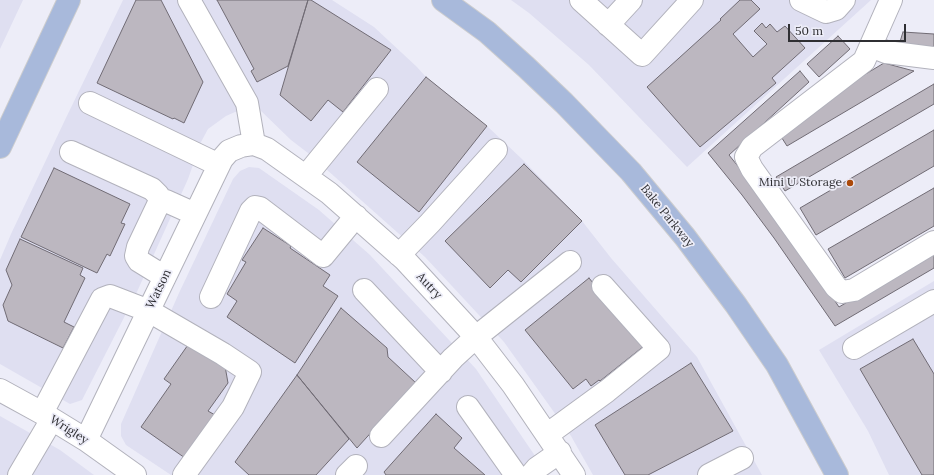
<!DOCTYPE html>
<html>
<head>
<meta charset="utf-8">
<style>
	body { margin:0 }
	#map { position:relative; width:934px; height:475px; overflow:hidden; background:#ededf8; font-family:Lora,serif }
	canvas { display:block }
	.scale { position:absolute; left:788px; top:24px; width:118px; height:18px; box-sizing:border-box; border:2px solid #2f2f33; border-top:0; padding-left:5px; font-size:12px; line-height:14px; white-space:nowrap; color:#2f2f33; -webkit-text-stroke:3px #ededf8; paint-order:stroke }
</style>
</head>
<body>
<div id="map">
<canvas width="934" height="475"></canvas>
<div class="scale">50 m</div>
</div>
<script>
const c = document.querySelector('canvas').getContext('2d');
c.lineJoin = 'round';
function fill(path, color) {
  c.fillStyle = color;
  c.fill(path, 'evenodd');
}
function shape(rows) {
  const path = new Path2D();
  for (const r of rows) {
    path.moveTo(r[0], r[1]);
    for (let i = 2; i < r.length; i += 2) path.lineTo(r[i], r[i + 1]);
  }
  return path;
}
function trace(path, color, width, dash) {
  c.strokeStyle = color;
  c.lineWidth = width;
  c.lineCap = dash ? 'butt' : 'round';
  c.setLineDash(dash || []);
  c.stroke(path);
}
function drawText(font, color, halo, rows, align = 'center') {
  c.font = font + ' Lora,serif';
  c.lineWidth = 3.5;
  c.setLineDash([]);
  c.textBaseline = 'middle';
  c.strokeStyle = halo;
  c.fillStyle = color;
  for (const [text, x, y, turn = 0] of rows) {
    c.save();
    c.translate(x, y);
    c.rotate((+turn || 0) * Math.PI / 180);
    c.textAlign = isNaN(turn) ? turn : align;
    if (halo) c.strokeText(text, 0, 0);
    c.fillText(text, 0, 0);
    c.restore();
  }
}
const built = shape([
	[0,0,23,0,0,49],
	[123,0,332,0,374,27,417,67,426,77,487,126,523,160,582,221,611,258,697,357,762,475,593,475,571,436,504,342,425,257,308,153,291,140,260,110,251,109,235,112,226,116,208,129,201,142,188,179,136,294,82,400,70,404,0,364,0,260,11,234,64,122],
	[511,0,871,0,687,167,589,65,529,13],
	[249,167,259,168,319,210,370,255,476,369,548,475,171,475,126,445,121,436,121,424,179,293,233,179,240,171],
	[934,281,934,475,889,475,868,431,819,350],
	[0,416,60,450,94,475,0,475]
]);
const building = shape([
	[136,0,161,0,203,82,184,123,174,118,173,119,97,83,136,0],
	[217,0,308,0,288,66,257,82,251,71,254,69,217,0],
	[308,0,311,0,391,50,343,112,328,100,311,121,280,95,308,0],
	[740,0,751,0,760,9,733,34,753,57,767,44,754,31,762,23,766,28,770,24,777,32,785,26,805,48,772,78,776,83,700,147,647,87,721,20,720,19,740,0],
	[903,32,934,34,934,54,899,45,903,32],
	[838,36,850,49,819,77,807,64,838,36],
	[884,63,914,71,787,146,780,135,814,105,884,63],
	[800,71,809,82,729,155,764,199,805,256,839,307,934,251,934,268,835,326,774,238,742,195,708,153,800,71],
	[426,77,487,126,419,212,357,162,426,77],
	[934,84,934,104,785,191,776,177,934,84],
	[934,130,934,166,816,235,800,208,934,130],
	[524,164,582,221,521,282,508,270,490,288,445,241,524,164],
	[54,168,130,204,121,223,125,224,110,256,107,254,97,273,21,237,54,168],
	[934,188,934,226,845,278,828,249,934,188],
	[263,228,291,246,290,248,330,275,323,286,338,296,295,363,227,317,237,301,227,294,246,262,242,260,263,228],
	[20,239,83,268,80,275,85,278,64,322,74,327,63,348,8,321,3,305,12,285,6,270,20,239],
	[589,278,644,346,600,381,599,380,591,386,586,379,573,389,525,330,589,278],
	[341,308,387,348,388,357,416,383,357,448,297,375,341,308],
	[913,339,934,374,934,475,922,475,860,369,913,339],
	[190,342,225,366,228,383,208,411,215,415,185,458,141,427,171,384,164,379,190,342],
	[691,363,733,431,648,475,625,475,595,425,691,363],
	[297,375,349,439,316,475,249,475,235,462,297,375],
	[436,414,462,438,454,448,485,475,386,475,384,472,436,414]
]);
const minor = shape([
	[189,0,247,103,254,144],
	[581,0,642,55,692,0],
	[801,0,826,12,836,9,844,0],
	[891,0,864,61,752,147,746,157,752,169,836,287,842,292,854,290,934,242],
	[608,25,631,0],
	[871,46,886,52,934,58],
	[90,103,219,165],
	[71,152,152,189,158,195,160,201],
	[306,176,377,89],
	[399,255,430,223,496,150],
	[165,277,139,261,136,256,138,247,158,205,160,201,166,201,195,214],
	[364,290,441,372],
	[211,297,251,211,255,207,260,208,323,256,356,216],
	[854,348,934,301],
	[0,390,42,413,86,440,135,475],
	[468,407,516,475],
	[42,413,102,299,110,296,149,311,223,354,250,372,233,407,184,475],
	[548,434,607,391,659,349,603,286],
	[381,436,453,358,476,337,570,262],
	[86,440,222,159,229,151,241,146,254,144,267,149,329,193,405,260,476,337,513,385,574,475],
	[19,475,52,419],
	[347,475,356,466],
	[531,475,537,468,560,452],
	[709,475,742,458]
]);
const major = shape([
	[443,0,487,32,526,67,564,103,631,172,685,237,736,305,777,365,837,475],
	[0,147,69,0]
]);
const markers = [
	[850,183,4,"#ab4909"]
];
const poiNames = [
	["Mini U Storage",842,183]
];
const streetNames = [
	["Bake Parkway",667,216,51],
	["Autry",429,286,47],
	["Watson",159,289,-64],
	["Wrigley",69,430,32]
];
fill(built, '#dfdff1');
fill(building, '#bcb7c0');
trace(building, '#716c75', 1);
trace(minor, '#b2b2bc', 24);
trace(major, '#cdcdce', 24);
trace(minor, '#fff', 22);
trace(major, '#a8b9db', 22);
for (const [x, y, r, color] of markers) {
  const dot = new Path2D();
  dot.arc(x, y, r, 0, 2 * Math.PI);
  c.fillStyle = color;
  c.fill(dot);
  trace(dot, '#ededf8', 1.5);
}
drawText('12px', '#2f2f33', '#ededf8', poiNames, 'right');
drawText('12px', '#2f2f33', '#ededf8', streetNames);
</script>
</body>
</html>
